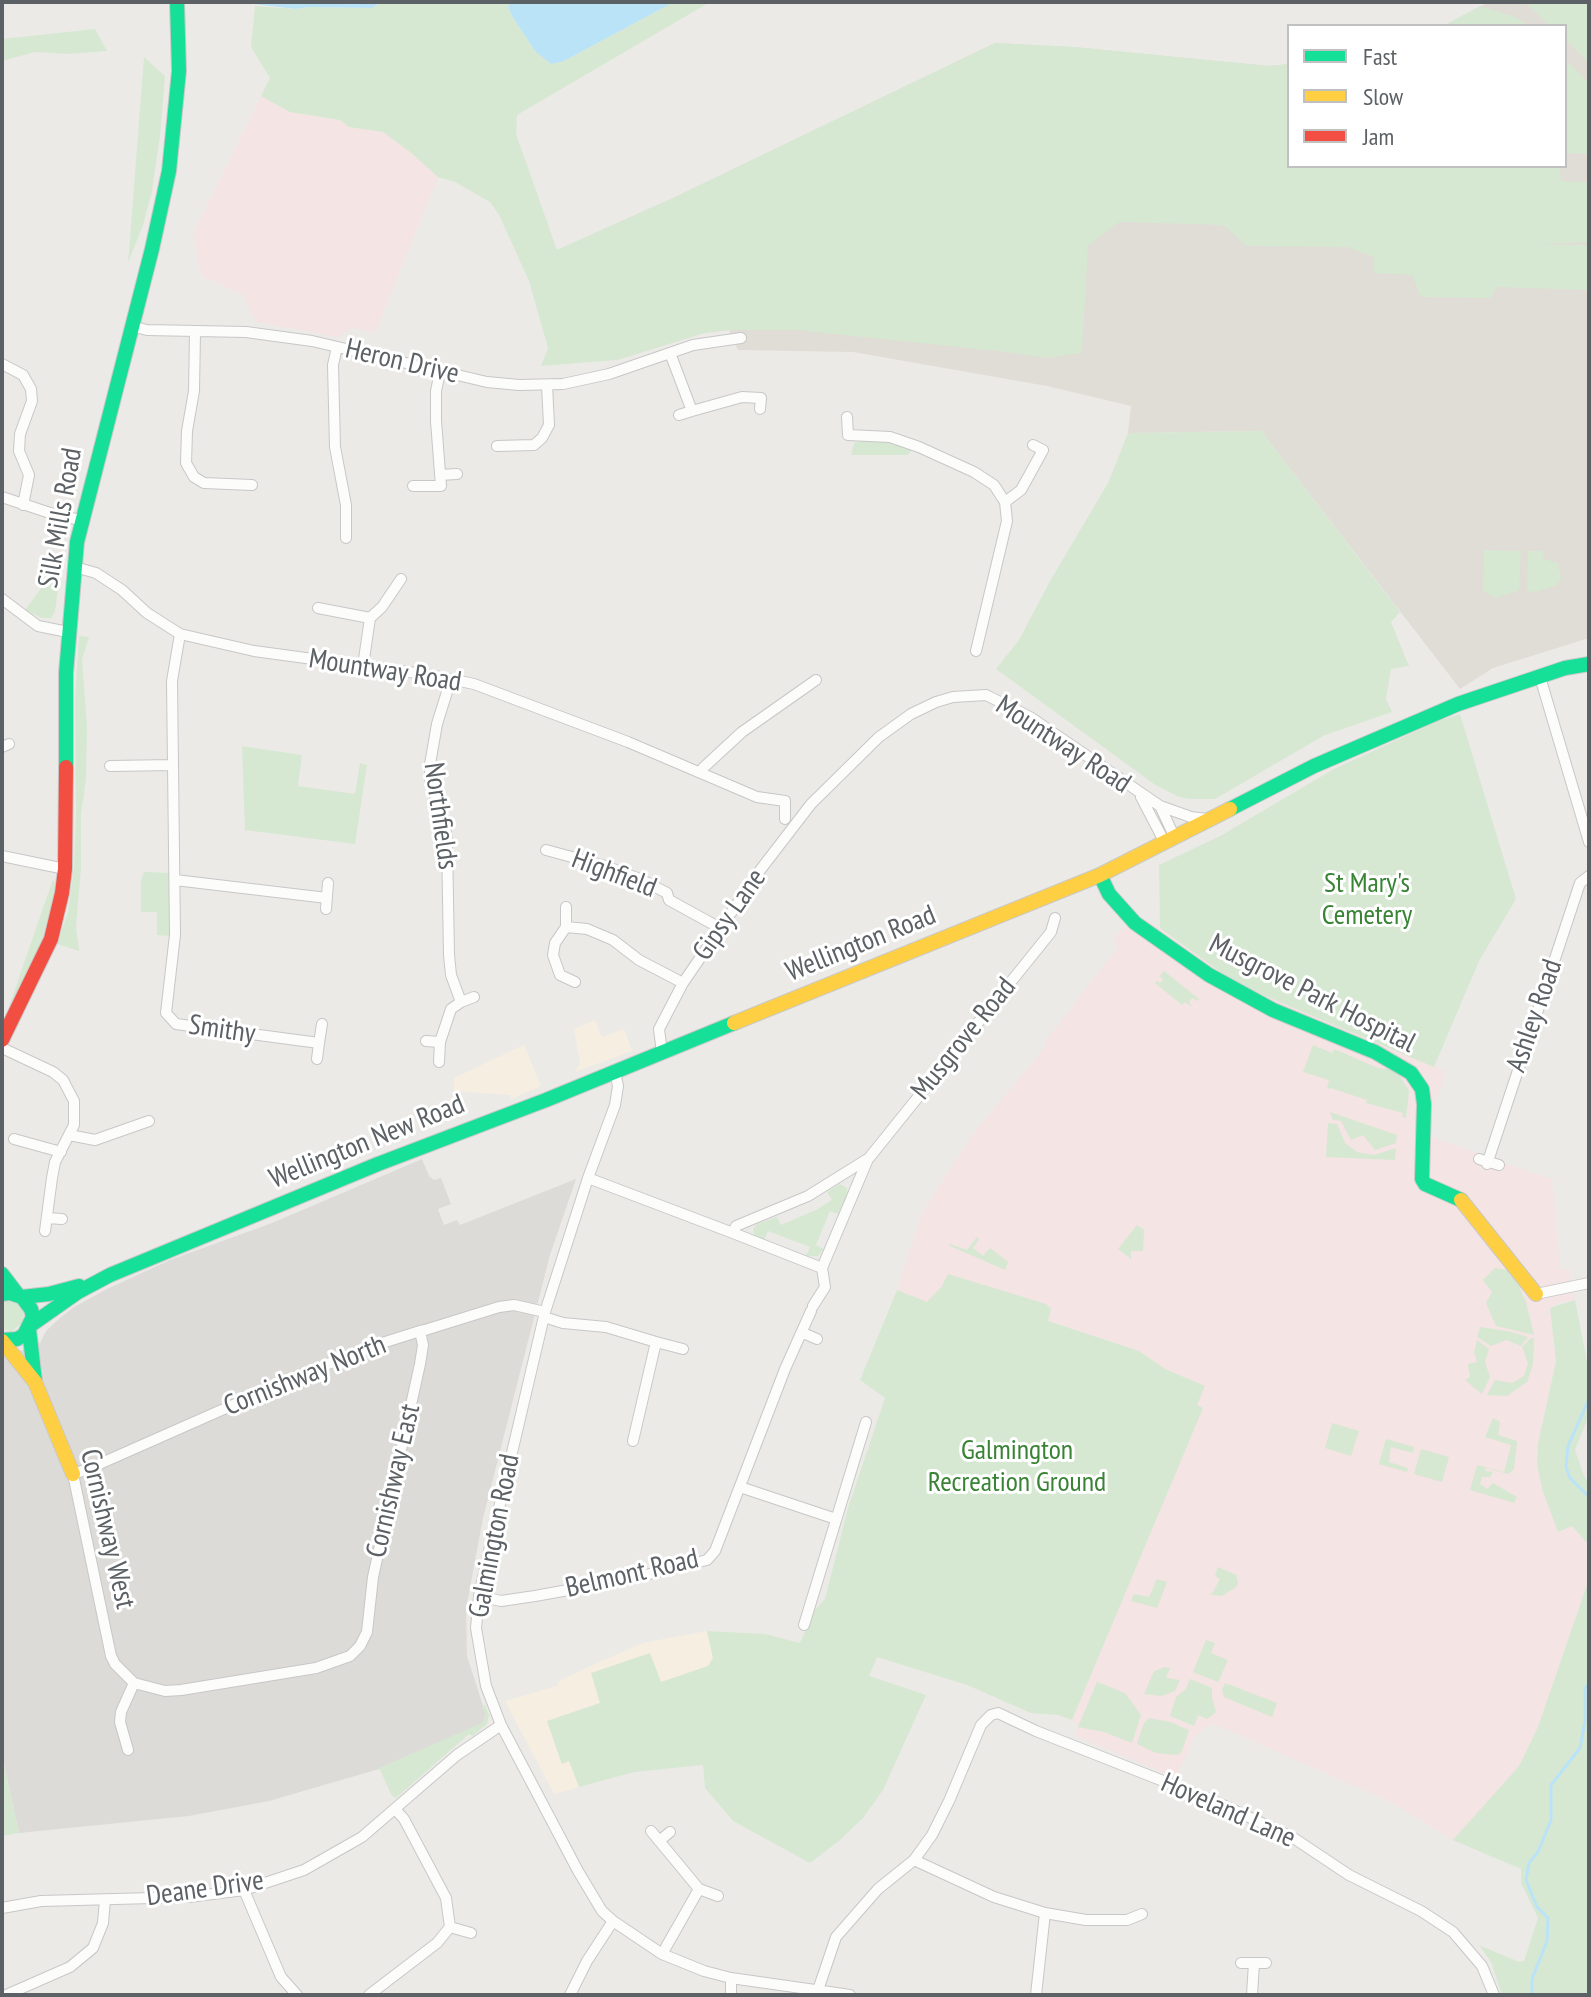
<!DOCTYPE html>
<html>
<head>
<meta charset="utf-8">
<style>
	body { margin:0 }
	#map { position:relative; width:1591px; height:1997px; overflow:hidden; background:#eceae7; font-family:"PT Sans Narrow",sans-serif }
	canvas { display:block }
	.frame { position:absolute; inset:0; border:4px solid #5c6165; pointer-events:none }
	.legend { position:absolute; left:1287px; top:24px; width:280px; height:144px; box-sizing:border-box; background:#fff; border:2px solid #bec0c1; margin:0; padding:10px 14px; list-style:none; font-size:24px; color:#5c6165 }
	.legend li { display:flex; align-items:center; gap:16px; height:40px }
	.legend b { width:40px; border:2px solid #bec0c1 }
</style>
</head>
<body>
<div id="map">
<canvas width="1591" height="1997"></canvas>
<div class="frame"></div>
<ul class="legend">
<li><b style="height:10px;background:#16e098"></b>Fast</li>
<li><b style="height:10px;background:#ffcf43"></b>Slow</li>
<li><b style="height:10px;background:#f24e42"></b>Jam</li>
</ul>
</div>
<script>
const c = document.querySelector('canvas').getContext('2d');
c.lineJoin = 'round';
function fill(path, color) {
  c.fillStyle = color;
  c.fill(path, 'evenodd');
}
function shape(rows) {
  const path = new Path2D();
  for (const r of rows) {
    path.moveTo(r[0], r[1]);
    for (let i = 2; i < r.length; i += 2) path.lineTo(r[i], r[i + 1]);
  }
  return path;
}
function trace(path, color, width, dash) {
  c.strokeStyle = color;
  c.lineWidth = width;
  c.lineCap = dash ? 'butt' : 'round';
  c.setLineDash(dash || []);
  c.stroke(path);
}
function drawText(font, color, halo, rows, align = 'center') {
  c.font = font + ' "PT Sans Narrow",sans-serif';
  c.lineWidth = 6;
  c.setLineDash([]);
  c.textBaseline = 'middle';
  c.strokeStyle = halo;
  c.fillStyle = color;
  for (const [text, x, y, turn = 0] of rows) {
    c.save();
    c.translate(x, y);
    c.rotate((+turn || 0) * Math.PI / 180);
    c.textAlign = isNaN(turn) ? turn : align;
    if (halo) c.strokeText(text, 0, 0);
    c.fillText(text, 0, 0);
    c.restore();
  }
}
const commercial = shape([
	[595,1020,602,1037,624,1029,632,1051,575,1072,580,1063,574,1029],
	[524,1045,541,1086,511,1099,510,1095,454,1091,454,1078],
	[707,1631,713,1658,708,1666,547,1721,561,1763,569,1760,579,1787,554,1794,505,1701,557,1686,559,1681,584,1669,643,1643]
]);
const industrial = shape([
	[422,1159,429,1176,434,1180,441,1178,451,1204,438,1209,444,1225,457,1220,460,1225,576,1179,550,1255,483,1518,466,1609,467,1656,486,1715,483,1723,386,1767,269,1801,189,1816,19,1833,2,1756,2,1358,40,1343,46,1331,60,1318,74,1307,107,1289,170,1260,272,1223]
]);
const education = shape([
	[1489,2,1525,2,1551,26,1443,26],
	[1565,39,1589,62,1589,638,1493,668,1460,689,1261,431,1128,433,1131,406,1047,386,853,352,738,350,729,330,704,333,617,360,557,250,673,198,995,43,1074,47,1269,66,1289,64,1289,166,1565,166]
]);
const medical = shape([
	[261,96,290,112,340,120,349,127,383,132,410,152,438,177,375,333,352,328,338,337,256,322,243,295,202,276,193,234],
	[1147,920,1230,979,1258,993,1446,1071,1433,1110,1431,1137,1478,1153,1476,1162,1501,1170,1504,1163,1552,1179,1560,1269,1569,1269,1575,1300,1557,1303,1550,1308,1556,1361,1538,1444,1537,1464,1542,1489,1558,1531,1571,1526,1589,1545,1589,1579,1538,1727,1519,1766,1453,1840,1391,1802,1214,1724,1205,1727,1193,1739,1176,1778,1075,1736,1078,1725,1072,1720,1202,1408,1197,1406,1205,1386,1165,1369,1139,1351,1116,1343,942,1286,927,1303,897,1290,923,1211,977,1129,1047,1045,1045,1042,1118,947,1113,940,1123,928]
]);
const green = shape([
	[381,2,510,2,508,7,512,16,535,51,564,61,674,2,710,2,517,115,516,134,557,250,673,198,995,43,1074,47,1269,66,1289,64,1289,166,1560,166,1561,181,1589,182,1589,242,1539,244,1589,245,1589,290,1497,287,1490,298,1421,297,1412,275,1374,273,1374,257,1348,247,1247,246,1223,225,1119,222,1088,246,1082,353,1045,358,1007,352,796,330,729,330,704,333,617,360,541,366,548,348,529,281,499,215,490,202,455,182,438,177,410,152,383,132,349,127,340,120,290,112,261,96,270,78,251,47,255,6,296,9,309,7,371,8],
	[1525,2,1589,2,1589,62,1565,39,1565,26,1551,26],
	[1480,6,1515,17,1529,26,1443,26],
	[95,29,107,51,69,54,35,52,2,61,2,39],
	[144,57,165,76,160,136,152,191,143,225,128,263],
	[1565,59,1589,83,1589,154,1565,153],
	[1261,431,1400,612,1391,622,1409,666,1391,669,1386,699,1392,712,1325,735,1215,799,1189,799,1177,796,1154,784,996,669,1019,640,1050,581,1108,483,1128,433],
	[866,440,897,444,913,449,908,455,851,455,854,443],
	[1484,550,1521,551,1519,590,1496,598,1483,591],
	[1528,551,1541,551,1544,552,1543,559,1558,563,1561,579,1557,585,1536,592,1527,591],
	[62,556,55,612,51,618,42,618,25,610,51,575],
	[79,636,89,637,82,660,87,726,86,779,81,814,81,868,76,926,79,951,57,944,68,912,74,867,76,814,75,700],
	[1460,714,1516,899,1479,961,1434,1067,1258,993,1230,979,1160,928,1159,865,1220,836,1334,769,1436,722],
	[242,746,302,755,298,786,355,794,360,763,367,765,355,844,245,830],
	[144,872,172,873,171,936,157,935,157,912,141,912,141,880],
	[53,879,56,887,52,912,37,957,5,1018],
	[1164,971,1199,999,1197,1001,1192,998,1189,1002,1192,1007,1185,1002,1182,1005,1155,983,1157,981,1160,983,1163,980,1160,976],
	[1313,1045,1332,1053,1334,1049,1378,1068,1396,1070,1409,1091,1406,1118,1402,1117,1403,1113,1366,1103,1367,1100,1331,1088,1327,1089,1329,1080,1303,1072],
	[1330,1112,1397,1135,1396,1143,1375,1150,1363,1135,1351,1140,1341,1121,1333,1120],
	[1328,1123,1337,1124,1345,1143,1357,1152,1374,1155,1396,1148,1395,1160,1326,1157],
	[840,1184,847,1188,847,1195,838,1214,830,1211,816,1245,824,1249,818,1256,806,1256,810,1247,768,1231,764,1240,754,1235,753,1229,757,1224,777,1217,781,1225,816,1210,832,1200,827,1192],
	[1137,1225,1144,1230,1143,1251,1131,1251,1131,1259,1118,1249],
	[977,1237,979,1239,973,1248,983,1256,990,1248,1008,1262,1005,1270,948,1245,950,1244,967,1250],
	[1495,1268,1507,1270,1518,1284,1526,1302,1534,1335,1496,1326,1486,1303,1492,1292,1483,1280],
	[948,1274,1046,1304,1051,1309,1048,1321,1139,1351,1165,1369,1205,1386,1197,1405,1203,1408,1072,1720,1058,1715,1031,1713,967,1685,877,1657,869,1676,926,1695,883,1790,863,1818,839,1841,810,1863,733,1821,705,1788,703,1765,634,1772,579,1787,569,1761,562,1764,547,1721,600,1703,591,1673,650,1653,661,1682,708,1666,713,1658,707,1631,765,1634,800,1643,814,1611,825,1599,848,1508,885,1398,860,1380,897,1290,927,1302,942,1286],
	[1575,1300,1589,1372,1589,1415,1575,1450,1584,1476,1589,1484,1589,1545,1572,1526,1558,1532,1542,1489,1537,1464,1538,1444,1556,1361,1550,1308],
	[9,1301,18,1304,24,1312,23,1322,12,1331,2,1329,2,1303],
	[1480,1327,1507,1331,1528,1337,1521,1346,1506,1340,1491,1346,1477,1337],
	[1531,1338,1534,1338,1533,1364,1527,1382,1507,1396,1487,1395,1495,1380,1512,1383,1524,1376,1528,1363,1522,1347],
	[1477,1340,1489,1349,1485,1362,1490,1377,1482,1394,1465,1380,1470,1377,1468,1364,1477,1362,1474,1352],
	[1493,1418,1500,1422,1498,1435,1517,1441,1514,1469,1508,1474,1486,1468,1485,1471,1493,1472,1490,1477,1482,1477,1480,1484,1487,1489,1493,1483,1517,1497,1514,1503,1470,1490,1477,1465,1504,1472,1511,1445,1485,1437],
	[1332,1423,1359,1431,1351,1456,1325,1448],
	[1386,1439,1414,1447,1413,1453,1391,1447,1389,1462,1408,1468,1407,1472,1379,1464],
	[1421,1449,1449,1457,1442,1482,1414,1474],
	[1218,1567,1236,1575,1238,1582,1236,1587,1222,1596,1212,1595,1207,1593,1212,1594,1220,1579,1215,1576],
	[1157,1579,1167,1582,1157,1608,1131,1601,1134,1594,1149,1597],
	[1589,1579,1588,1995,1502,1995,1491,1962,1479,1945,1519,1962,1524,1961,1538,1918,1521,1883,1521,1869,1453,1840,1519,1766,1538,1727],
	[1206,1640,1215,1643,1211,1653,1228,1660,1218,1682,1193,1672],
	[1165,1667,1170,1668,1166,1678,1180,1680,1175,1691,1162,1696,1144,1694,1154,1671],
	[1190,1679,1212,1688,1212,1697,1216,1712,1207,1719,1198,1715,1194,1726,1170,1716,1176,1697,1185,1690],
	[1097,1682,1125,1693,1141,1715,1132,1743,1104,1732,1078,1727],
	[1225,1683,1277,1703,1272,1717,1224,1697,1222,1690],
	[485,1705,489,1715,487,1724,473,1736,469,1734,396,1798,392,1796,379,1768,482,1723,486,1715,482,1707],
	[1149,1718,1170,1722,1189,1730,1182,1751,1178,1755,1156,1753,1137,1744,1144,1723],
	[2,1756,19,1833,2,1836]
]);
const water = shape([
	[237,2,381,2,372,8,309,7,296,9],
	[510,2,674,2,564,61,551,64,535,51,512,16,508,7]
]);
const stream = shape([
	[1589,1399,1568,1446,1566,1467,1570,1478,1589,1497],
	[1532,1995,1532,1979,1547,1941,1548,1918,1537,1907,1526,1880,1529,1863,1538,1852,1551,1820,1551,1785,1580,1748,1585,1721,1585,1689,1589,1683]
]);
const street = shape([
	[131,326,147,330,246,332,312,341,487,382,519,385,563,384,609,374,693,345,741,338],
	[195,332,194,391,187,431,186,463,194,477,204,483,252,485],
	[337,347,333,365,335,447,346,505,346,538],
	[670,353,692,411,742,397,761,398,760,409],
	[2,364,23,375,31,389,32,401,20,434,19,451,29,475,23,505],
	[679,415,692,411],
	[847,417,848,435,890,437,919,447,974,472,994,485,1005,502,1007,521,976,651],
	[497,446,534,445,542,438,549,425,547,385],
	[440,475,457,474],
	[413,486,441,486,436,421,436,391,440,372],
	[2,497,56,515,81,520],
	[1005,502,1021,490,1043,450,1033,445],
	[75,567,96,573,122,590,147,613,180,634,254,651,431,675,474,684,628,742,757,797,785,801,785,819],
	[2,599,38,626,68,632],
	[318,608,370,618],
	[180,634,172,681,175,935,166,1013,176,1024,319,1043,322,1024],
	[363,666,370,618,382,607,401,579],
	[1540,677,1589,842],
	[2,747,9,744],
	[110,766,173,765],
	[701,773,703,768,742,732,816,680],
	[1141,797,1165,843],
	[1160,806,1175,838],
	[546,850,605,866,640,879,667,893,669,900,720,928],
	[2,856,65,869],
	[175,880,327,898],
	[566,907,566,927],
	[326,909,328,883],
	[575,982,560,975,553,955,555,943,566,927,587,929,613,940,639,960,683,983],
	[461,1002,474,997],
	[426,1041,440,1042],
	[2,1048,53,1072,63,1080,74,1101,74,1125,55,1162,52,1178,45,1231],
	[662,1053,659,1029,683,983,761,869,811,804,879,737,911,714,936,702,953,697,986,695,1030,717,1160,806,1191,817,1207,819],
	[317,1059,319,1043],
	[439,1062,440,1042,451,1009,461,1002,451,975,449,955,447,842,445,825,430,781,430,764,437,724,451,679],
	[615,1072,618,1086,615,1105,588,1178,545,1312,488,1555,479,1596,476,1628,486,1686,501,1725,578,1871,602,1911,613,1921,662,1954,704,1971,731,1978,850,1995],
	[69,1135,95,1140,149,1121],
	[14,1139,61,1152],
	[1479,1159,1499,1165],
	[1487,1164,1580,883,1589,876],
	[588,1178,733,1233],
	[47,1218,62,1219],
	[822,1268,868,1159],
	[1536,1294,1589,1283],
	[813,1306,825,1287,822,1268,733,1233,736,1226,808,1196,869,1158,1051,932,1055,918],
	[544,1317,563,1323,606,1327,656,1342,633,1441],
	[420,1331,423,1345,420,1364,373,1577,367,1632,360,1646,350,1656,316,1668,181,1690,165,1691,134,1683,115,1664,111,1656,73,1474,88,1469,310,1371,379,1344,420,1331,425,1330,499,1307,514,1305,545,1312],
	[803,1333,817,1339],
	[656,1342,683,1349],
	[740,1487,836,1519],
	[479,1596,501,1601,535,1596,629,1579,707,1560,715,1551,785,1369,811,1311],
	[804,1625,866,1422],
	[128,1750,120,1722,121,1712,134,1683],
	[651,1831,699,1889,718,1896],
	[659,1841,670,1832],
	[914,1860,994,1897,1045,1913,1086,1920,1127,1920,1142,1914],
	[244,1890,281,1977,297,1995],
	[2,1908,41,1901,189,1897,244,1890,304,1870,362,1837,457,1755,501,1725],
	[450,1927,471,1933],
	[662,1954,699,1889],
	[1241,1963,1266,1963],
	[731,1978,731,1995],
	[818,1990,836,1937,878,1889,914,1860,932,1835,949,1801,981,1725,991,1715,998,1713,1036,1731,1214,1801,1292,1837,1349,1875,1421,1911,1453,1932,1482,1966,1494,1995],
	[6,1995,70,1967,93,1948,103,1923,105,1900],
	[369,1995,437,1943,450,1927,446,1898,404,1819,395,1809],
	[570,1995,587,1961,613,1921],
	[1036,1995,1045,1913],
	[1252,1995,1254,1963]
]);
const fast = shape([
	[66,767,66,673,77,542,152,249,169,171,179,71,177,2],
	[1230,809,1314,766,1458,704,1565,668,1589,664],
	[1100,875,1109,894,1135,923,1209,975,1273,1010,1375,1052,1411,1073,1422,1089,1424,1104,1422,1179,1425,1184,1461,1200],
	[2,1274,18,1295],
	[2,1294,10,1293,22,1297,31,1309,33,1317,24,1335,17,1339,2,1340],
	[22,1297,49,1294,79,1286],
	[31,1325,78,1292,110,1275,378,1164,546,1100,734,1023],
	[29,1329,35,1381]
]);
const slow = shape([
	[734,1023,1100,875,1230,809],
	[1461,1200,1536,1294],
	[2,1341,35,1382,73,1474]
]);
const jam = shape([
	[2,1040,51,939,62,893,65,869,66,767]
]);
const streetNames = [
	["Heron Drive",402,362,13],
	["Silk Mills Road",61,518,-80],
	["Mountway Road",385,671,9],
	["Mountway Road",1063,745,33],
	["Northfields",440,816,82],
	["Highfield",614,874,21],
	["Gipsy Lane",730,915,-55],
	["Wellington Road",861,944,-22],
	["Musgrove Park Hospital",1312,994,27],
	["Ashley Road",1535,1016,-71],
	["Smithy",222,1030,8],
	["Musgrove Road",964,1039,-51],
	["Wellington New Road",367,1142,-22],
	["Cornishway North",305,1376,-22],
	["Cornishway East",394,1481,-77],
	["Cornishway West",107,1529,77],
	["Galmington Road",495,1536,-79],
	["Belmont Road",632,1574,-13],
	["Hoveland Lane",1228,1811,24],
	["Deane Drive",205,1889,-8]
];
const parkNames = [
	["St Mary's",1367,884],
	["Cemetery",1367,916],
	["Galmington",1017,1451],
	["Recreation Ground",1017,1483]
];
fill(commercial, '#f6eee0');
fill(industrial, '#dddbd8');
fill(education, '#e0dcd6');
fill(medical, '#f4e4e3');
fill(green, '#d6e8d2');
fill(water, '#bae3f8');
trace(stream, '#bae3f8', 3);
trace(street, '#c8c7c8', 12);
trace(fast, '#c8c9c9', 16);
trace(slow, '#c8c9c9', 16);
trace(jam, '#c8c9c9', 16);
trace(street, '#fcfcfb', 10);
trace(fast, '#16e098', 14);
trace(slow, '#ffcf43', 14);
trace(jam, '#f24e42', 14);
drawText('28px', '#5c6165', '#fff', streetNames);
drawText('28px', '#388334', '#fff', parkNames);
</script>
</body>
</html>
